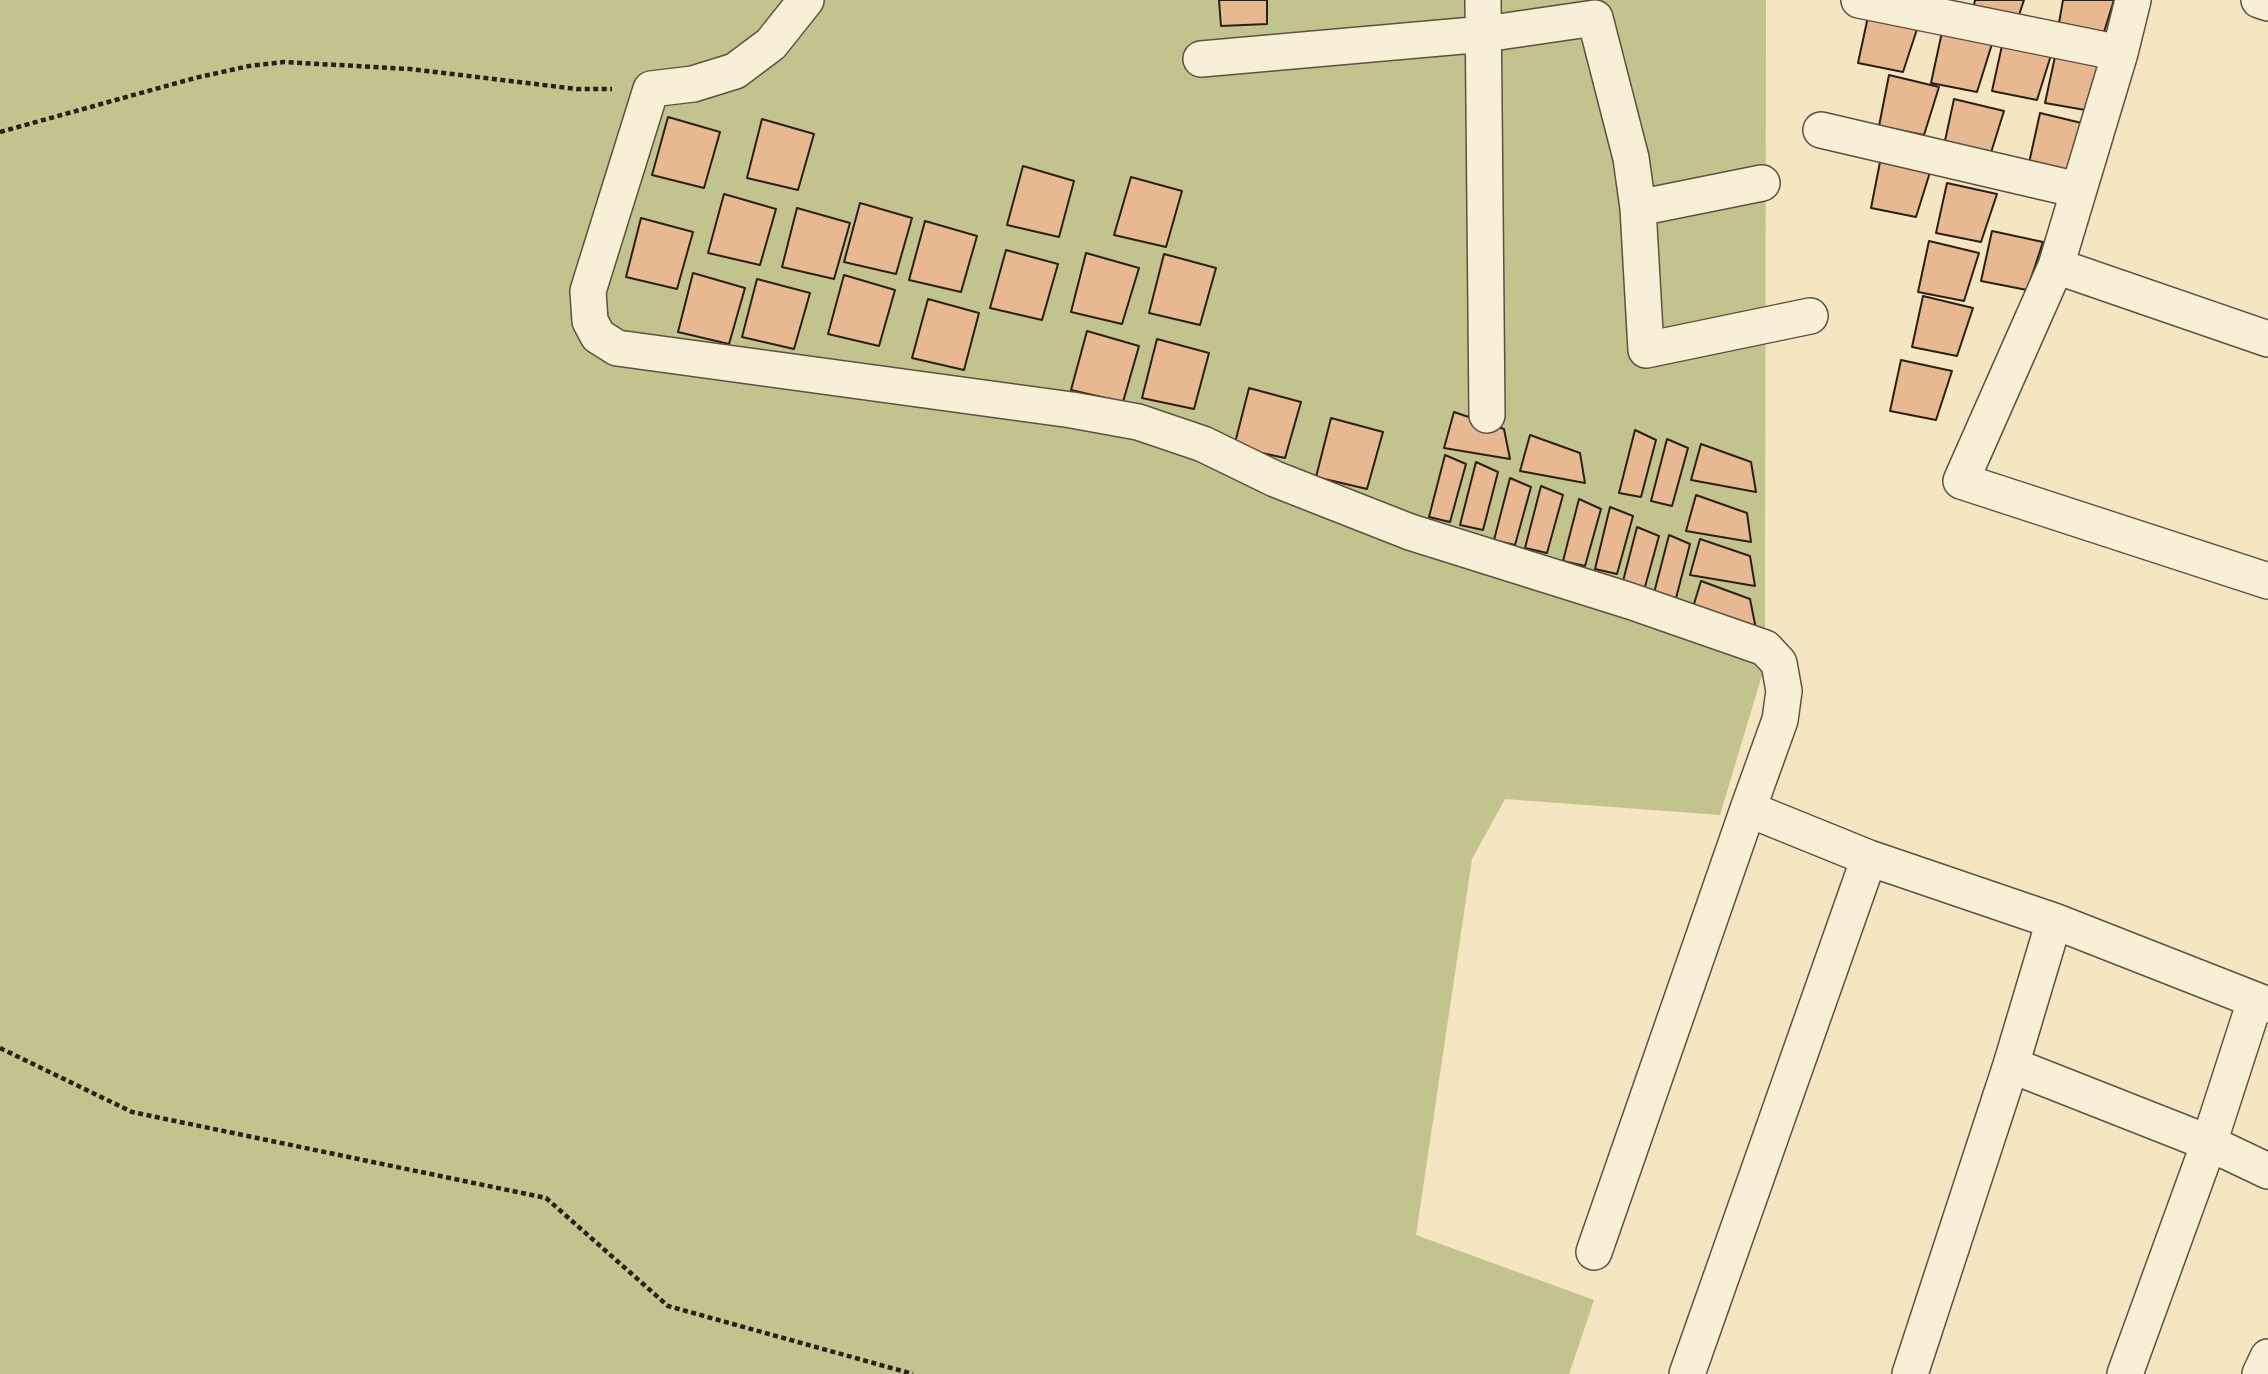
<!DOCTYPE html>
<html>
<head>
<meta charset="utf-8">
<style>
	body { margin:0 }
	canvas { display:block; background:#f4e6c1 }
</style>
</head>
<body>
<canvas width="2268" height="1374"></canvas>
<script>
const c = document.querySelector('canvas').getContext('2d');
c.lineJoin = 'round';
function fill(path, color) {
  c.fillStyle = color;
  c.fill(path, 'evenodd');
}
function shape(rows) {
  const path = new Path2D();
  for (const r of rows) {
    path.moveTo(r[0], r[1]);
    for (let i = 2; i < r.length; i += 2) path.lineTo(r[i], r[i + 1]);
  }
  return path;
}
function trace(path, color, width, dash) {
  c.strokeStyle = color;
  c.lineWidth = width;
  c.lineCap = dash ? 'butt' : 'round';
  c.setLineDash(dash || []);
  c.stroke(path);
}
const green = shape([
	[0,0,1766,0,1765,665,1720,815,1505,799,1472,859,1416,1235,1594,1300,1569,1374,0,1374]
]);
const building = shape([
	[1219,0,1267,0,1267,24,1221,26,1219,0],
	[1975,0,2024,0,2018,18,1973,10,1975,0],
	[2063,0,2114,0,2104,32,2059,23,2063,0],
	[1869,12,1919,23,1903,72,1858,63,1869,12],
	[1942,32,1992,44,1977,92,1931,83,1942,32],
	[2003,41,2052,52,2037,100,1992,91,2003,41],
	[2056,52,2106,63,2091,111,2045,103,2056,52],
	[1889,75,1939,87,1924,135,1879,126,1889,75],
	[1954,99,2004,111,1989,159,1943,150,1954,99],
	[2040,113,2090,125,2075,172,2029,163,2040,113],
	[668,117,720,132,704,188,652,175,668,117],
	[762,119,814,134,798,190,747,178,762,119],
	[1881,157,1931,169,1916,217,1871,208,1881,157],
	[1023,166,1074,181,1059,237,1007,225,1023,166],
	[1131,177,1182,191,1166,247,1114,235,1131,177],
	[1947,183,1997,194,1981,242,1936,233,1947,183],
	[724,194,776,209,760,265,708,253,724,194],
	[860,203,912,218,896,274,844,262,860,203],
	[797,208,850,223,834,279,782,267,797,208],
	[641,218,693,232,677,289,626,277,641,218],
	[925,221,977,236,961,292,909,280,925,221],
	[1992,231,2043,242,2027,290,1981,281,1992,231],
	[1929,241,1979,253,1964,301,1918,292,1929,241],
	[1006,250,1058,264,1042,320,990,308,1006,250],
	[1086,253,1139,268,1122,324,1071,312,1086,253],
	[1164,254,1216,268,1200,325,1149,313,1164,254],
	[693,273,745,288,729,344,678,332,693,273],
	[844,275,895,290,879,346,828,334,844,275],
	[757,279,810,293,794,349,742,337,757,279],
	[1923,296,1973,308,1957,356,1912,347,1923,296],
	[928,299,979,313,964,370,912,358,928,299],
	[1087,331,1139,346,1123,402,1071,390,1087,331],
	[1157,339,1209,353,1194,409,1142,398,1157,339],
	[1901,360,1952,371,1936,420,1890,411,1901,360],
	[1249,388,1301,402,1285,458,1234,447,1249,388],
	[1454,412,1504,429,1510,459,1444,448,1454,412],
	[1331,418,1383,432,1367,489,1316,477,1331,418],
	[1635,430,1656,440,1641,497,1619,493,1635,430],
	[1530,435,1580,453,1585,483,1520,471,1530,435],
	[1667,439,1688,448,1672,506,1651,501,1667,439],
	[1701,444,1751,462,1756,492,1691,480,1701,444],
	[1445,455,1466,464,1450,522,1429,517,1445,455],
	[1476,462,1498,472,1483,530,1460,525,1476,462],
	[1510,478,1531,487,1515,545,1494,540,1510,478],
	[1541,486,1563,495,1547,553,1525,548,1541,486],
	[1696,495,1747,513,1751,542,1686,531,1696,495],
	[1579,499,1601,509,1585,566,1563,561,1579,499],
	[1610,507,1633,516,1617,574,1595,569,1610,507],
	[1637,527,1659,536,1643,594,1621,589,1637,527],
	[1669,535,1690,544,1675,602,1653,597,1669,535],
	[1700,539,1750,556,1755,586,1690,575,1700,539],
	[1701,581,1750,599,1756,629,1690,617,1701,581]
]);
const path = shape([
	[0,132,195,78,249,66,284,62,410,69,577,89,612,89],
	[0,1048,132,1112,546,1198,668,1306,913,1374]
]);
const minor = shape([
	[806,0,771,44,735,71,693,84,651,89,588,291,590,321,598,336,617,348,1072,410,1138,422,1203,444,1275,479,1410,532,1630,601,1765,648,1779,663,1784,691,1780,720,1748,809,1869,858,2054,921,2268,1005],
	[1483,0,1487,415],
	[1859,0,2120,53],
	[2133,0,2120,53,2056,266,1961,481,2268,581],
	[2259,0,2268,3],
	[1201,59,1485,34,1595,18,1631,158,1638,208,1646,350,1810,316],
	[1821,130,2078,190],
	[1638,208,1762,183],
	[2056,266,2268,339],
	[2011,1065,2209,1143,2268,1171],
	[1594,1252,1748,809],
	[1687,1374,1869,858],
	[1910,1374,2011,1065,2054,921],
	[2125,1374,2209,1143,2255,1001],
	[2260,1374,2268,1357]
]);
fill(green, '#c3c38e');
fill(building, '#e8b991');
trace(building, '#282017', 2);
trace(minor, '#5b5242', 38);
trace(path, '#282017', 4.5, [5, 3.5]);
trace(minor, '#f8efd7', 35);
</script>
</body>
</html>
